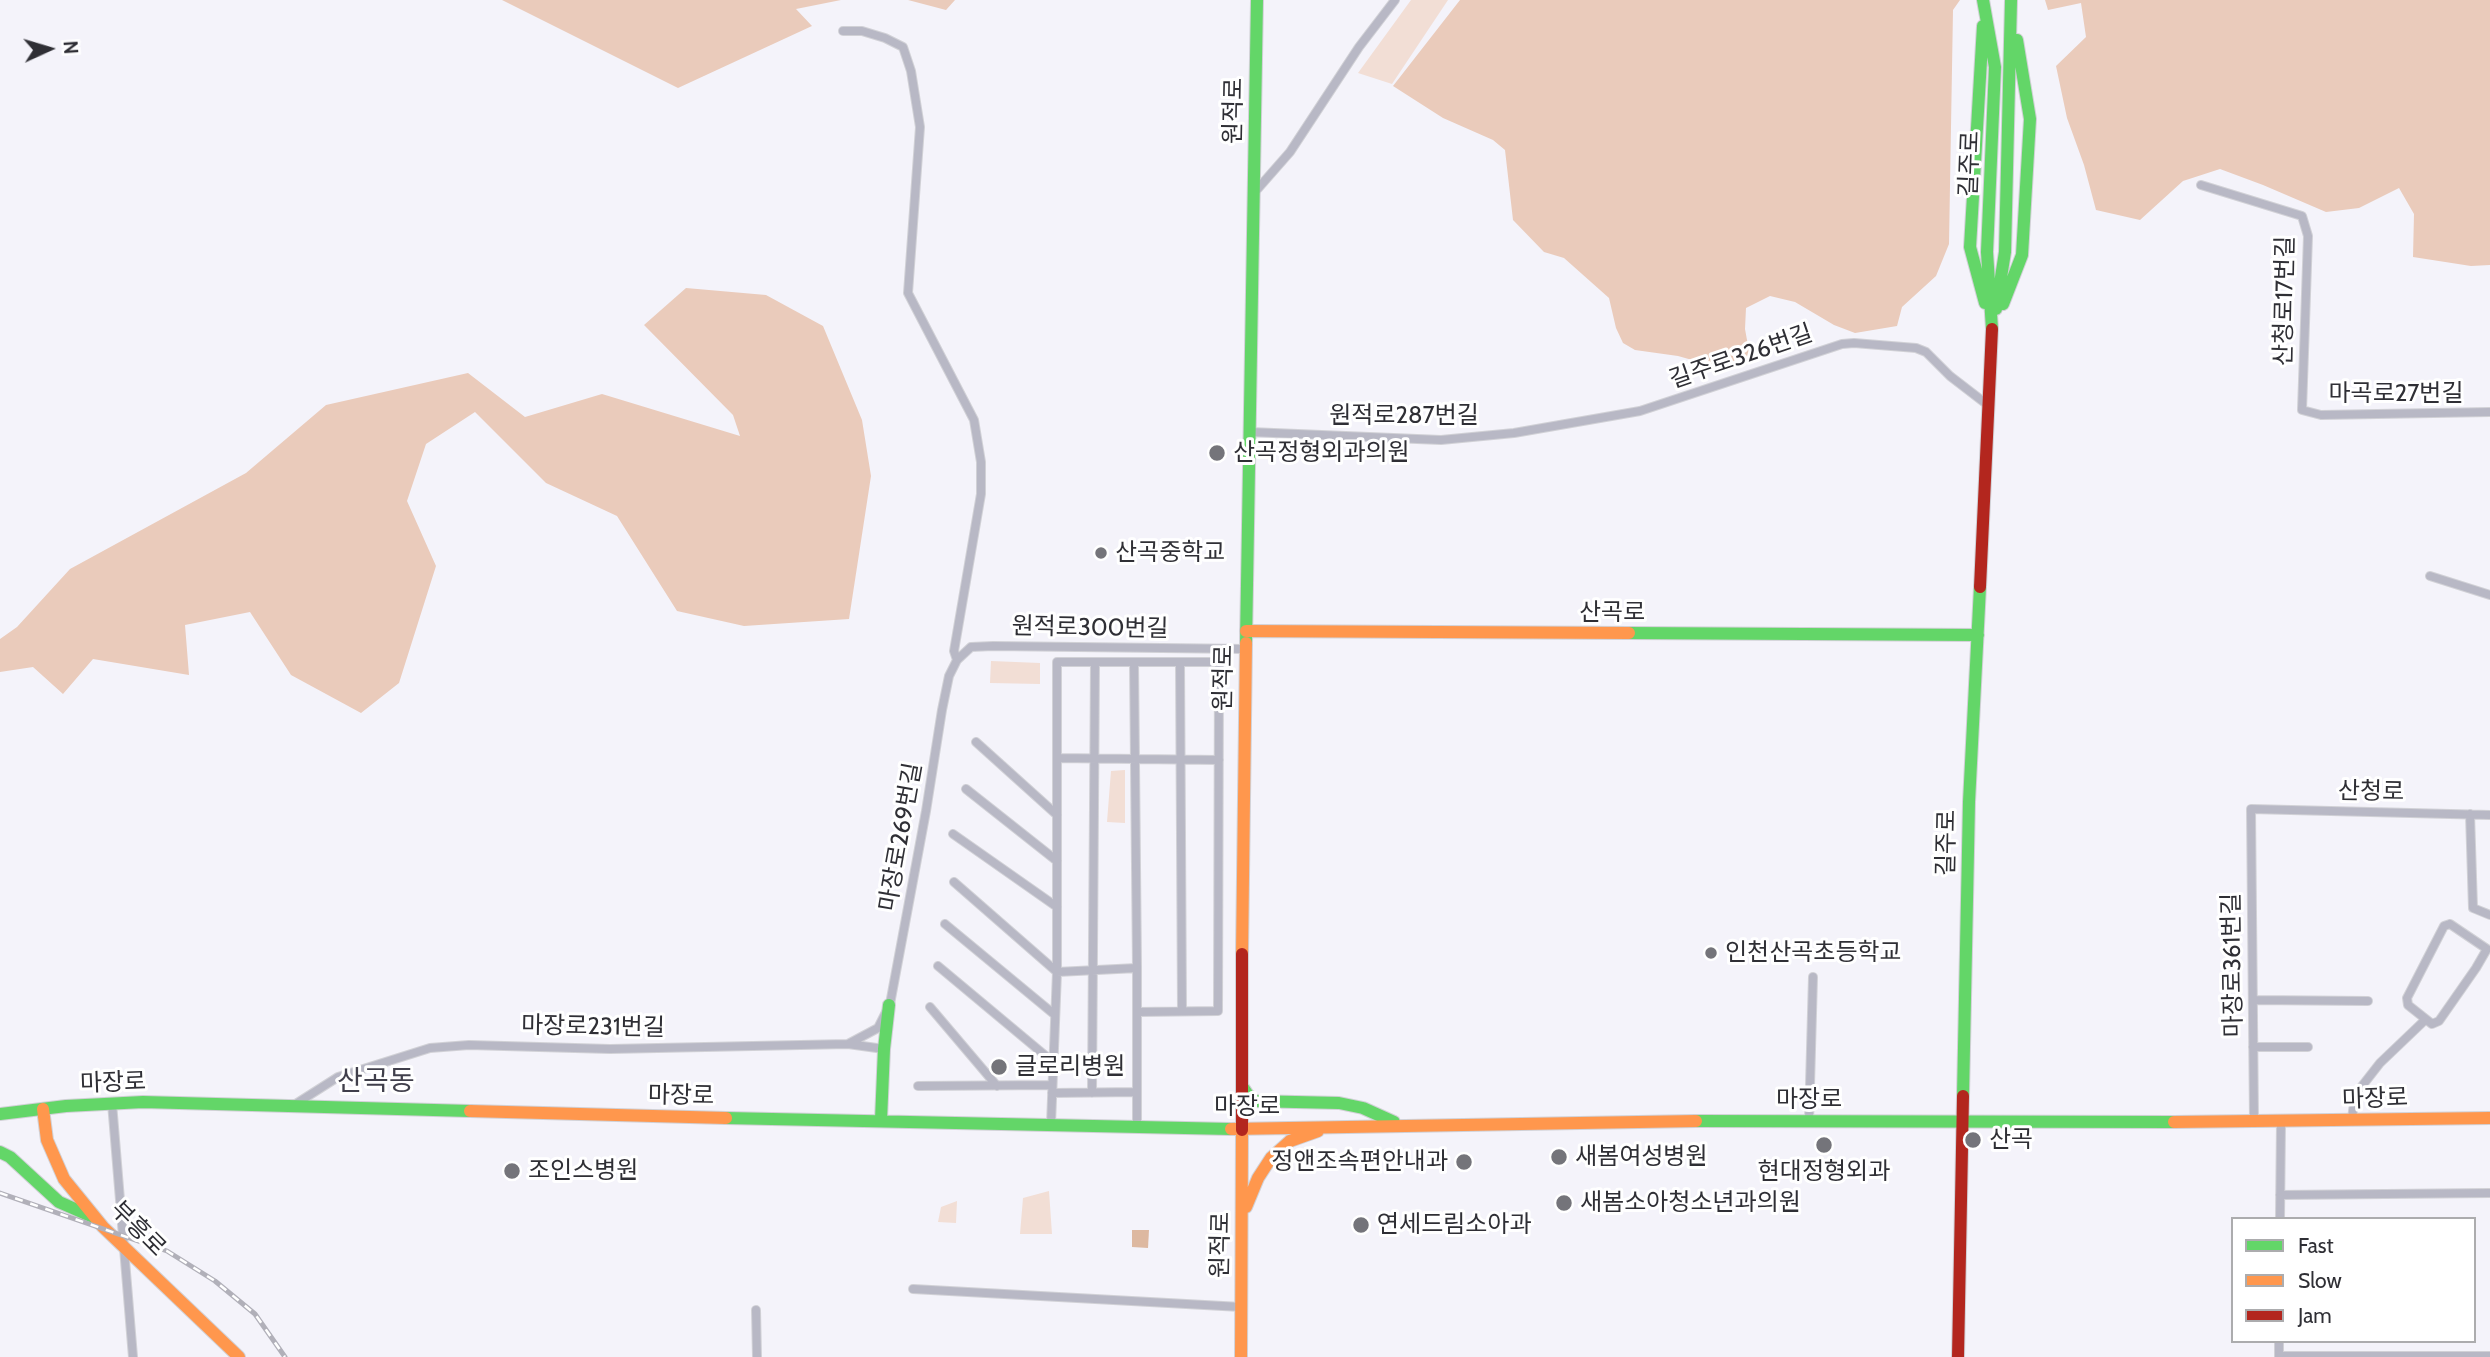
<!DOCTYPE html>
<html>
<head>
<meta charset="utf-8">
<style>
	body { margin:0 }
	#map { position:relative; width:2490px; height:1357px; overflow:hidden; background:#f4f3fa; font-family:Cabin,sans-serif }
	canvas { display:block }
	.legend { position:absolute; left:2231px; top:1217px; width:245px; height:126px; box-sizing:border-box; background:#fff; border:2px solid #acacae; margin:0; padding:9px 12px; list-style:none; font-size:21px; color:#2f2f35 }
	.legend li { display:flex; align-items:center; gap:14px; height:35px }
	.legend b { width:35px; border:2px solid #acacae }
	.north { position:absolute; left:14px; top:14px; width:70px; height:70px; -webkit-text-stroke:5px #fff; paint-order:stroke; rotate:86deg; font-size:19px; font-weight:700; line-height:28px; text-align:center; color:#2f2f35 }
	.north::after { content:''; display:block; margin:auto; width:24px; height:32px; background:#2f2f35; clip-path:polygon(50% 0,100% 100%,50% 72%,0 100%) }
</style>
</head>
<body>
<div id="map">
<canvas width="2490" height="1357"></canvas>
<ul class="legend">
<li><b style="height:9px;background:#63d668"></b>Fast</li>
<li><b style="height:9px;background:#ff974d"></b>Slow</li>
<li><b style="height:9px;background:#b3261e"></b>Jam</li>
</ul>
<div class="north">N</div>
</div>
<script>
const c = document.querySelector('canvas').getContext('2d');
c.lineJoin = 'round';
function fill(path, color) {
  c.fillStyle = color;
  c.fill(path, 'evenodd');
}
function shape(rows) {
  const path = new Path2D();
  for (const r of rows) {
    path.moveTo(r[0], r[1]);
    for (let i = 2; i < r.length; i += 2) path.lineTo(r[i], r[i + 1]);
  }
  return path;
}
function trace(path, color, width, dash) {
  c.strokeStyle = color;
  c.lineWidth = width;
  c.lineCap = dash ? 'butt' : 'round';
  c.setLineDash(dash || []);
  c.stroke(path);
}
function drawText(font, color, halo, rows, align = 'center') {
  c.font = font + ' Cabin,"Noto Sans KR",sans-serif';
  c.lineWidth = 6;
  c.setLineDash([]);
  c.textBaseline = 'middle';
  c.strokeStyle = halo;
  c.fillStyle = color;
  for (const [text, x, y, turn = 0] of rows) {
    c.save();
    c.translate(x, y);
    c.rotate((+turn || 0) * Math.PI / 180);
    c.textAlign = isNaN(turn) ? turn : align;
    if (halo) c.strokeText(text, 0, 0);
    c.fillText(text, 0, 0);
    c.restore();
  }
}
const green = shape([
	[1411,0,1448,0,1392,84,1358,73],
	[991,661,1040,663,1040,684,990,683],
	[1125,770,1125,823,1107,822,1111,771],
	[1049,1191,1052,1234,1020,1234,1023,1198],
	[957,1201,956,1223,938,1222,941,1207]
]);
const forest = shape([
	[502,0,841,0,796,9,812,26,678,88],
	[908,0,955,0,946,10],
	[1460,0,1960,0,1953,10,1949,244,1936,276,1902,307,1897,326,1855,333,1834,325,1795,302,1770,296,1746,308,1745,329,1751,362,1724,369,1678,356,1635,350,1623,343,1616,328,1609,298,1564,258,1544,252,1513,220,1505,150,1493,140,1443,118,1393,86],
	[2045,0,2490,0,2490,265,2471,266,2413,257,2414,214,2399,188,2359,208,2326,212,2263,185,2220,169,2183,181,2140,220,2096,210,2084,165,2067,118,2056,66,2086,37,2081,3,2048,10],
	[686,288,766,295,823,326,862,420,871,476,849,619,744,626,677,611,617,516,546,483,475,412,426,444,407,501,436,566,399,683,361,713,291,675,250,612,185,625,189,675,93,659,63,694,33,667,0,672,0,639,17,627,70,569,246,473,326,405,468,373,525,417,602,394,740,436,733,415,644,325]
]);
const water = shape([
	[1132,1230,1149,1230,1148,1248,1132,1247]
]);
const street = shape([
	[843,31,862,31,885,38,903,47,911,71,920,127,908,293,974,420,981,462,981,494,954,651,957,660],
	[2201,185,2302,216,2308,236,2302,410,2321,415,2490,412],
	[1254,193,1290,152,1359,47,1395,0],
	[1250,432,1441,440,1514,433,1640,411,1842,344,1854,343,1916,348,1926,352,1950,376,1989,406],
	[2430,576,2490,595],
	[1134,662,1137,968],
	[1180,662,1182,1011],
	[976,742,1057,815],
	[1057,758,1219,760],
	[966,789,1057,861],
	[2470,814,2473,908,2490,915],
	[953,834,1057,907],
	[954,882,1057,972],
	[945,924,1055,1015],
	[2450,924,2487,949,2476,968,2439,1021,2432,1024,2408,1005,2407,998,2444,926,2450,924],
	[938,966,1053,1062],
	[1057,972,1057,662,1219,662,1218,1011,1137,1012],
	[2253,1000,2368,1001],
	[930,1007,997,1086],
	[848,1044,884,1049],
	[2253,1047,2308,1047],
	[918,1086,1052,1085],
	[1052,1093,1137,1092],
	[1092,1093,1095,662],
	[112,1103,133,1357],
	[294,1105,338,1077,430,1048,469,1045,610,1049,848,1044,878,1028,890,1004,926,811,942,710,949,676,957,660,971,647,993,646,1246,649],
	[2352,1119,2355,1095,2380,1063,2425,1020],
	[1809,1121,1813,977],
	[2254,1122,2251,809,2490,815],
	[1051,1124,1057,972,1137,968,1137,1126],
	[2280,1195,2490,1193],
	[2280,1219,2281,1122],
	[913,1289,1241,1307],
	[756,1310,757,1357],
	[2279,1356,2490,1356],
	[2279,1357,2279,1341]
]);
const fast = shape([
	[1983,0,1995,67,1987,252,1992,329],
	[1983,26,1970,247,1985,303],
	[2003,304,2022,255,2030,119,2017,40],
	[1996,309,2005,252,2011,0],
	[1629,633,1978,635],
	[1246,643,1257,0],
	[1242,1086,1252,1101,1339,1103,1363,1108,1394,1122],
	[1963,1096,1969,802,1980,587],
	[0,1114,66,1106,143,1102,470,1111],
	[726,1118,1231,1129],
	[881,1120,884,1049,889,1005],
	[1696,1121,2174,1122],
	[0,1152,10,1157,59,1202,93,1217]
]);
const slow = shape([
	[1246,631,1629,633],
	[1242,954,1246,643],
	[43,1109,47,1140,64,1179,103,1227,239,1357],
	[470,1111,726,1118],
	[2174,1122,2490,1118],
	[1231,1129,1696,1121],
	[1246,1207,1258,1178,1271,1158,1290,1141,1318,1131],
	[1241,1357,1242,1130]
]);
const jam = shape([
	[1980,587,1992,329],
	[1242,1130,1242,954],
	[1958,1357,1963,1096]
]);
const rail = shape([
	[0,1193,167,1251,215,1281,255,1314,285,1357]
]);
const markers = [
	[1217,453,9,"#74747a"],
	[1101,553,7,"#74747a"],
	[1711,953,7,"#74747a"],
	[999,1067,9,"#74747a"],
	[1973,1140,9,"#74747a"],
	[1824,1145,9,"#74747a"],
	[1559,1157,9,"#74747a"],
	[1464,1162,9,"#74747a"],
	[512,1171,9,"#74747a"],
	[1564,1203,9,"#74747a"],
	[1361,1225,9,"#74747a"]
];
const streetNames = [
	["원적로",1234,111,-89],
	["길주로",1970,164,-88],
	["산청로17번길",2285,301,-89],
	["길주로326번길",1741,357,-19],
	["마곡로27번길",2396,394],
	["원적로287번길",1404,416],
	["산곡로",1612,613],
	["원적로300번길",1090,628,1],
	["원적로",1224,678,-89],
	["산청로",2371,792,1],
	["마장로269번길",901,837,-80],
	["길주로",1947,843,-89],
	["마장로361번길",2233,965,-91],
	["마장로231번길",593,1027,1],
	["마장로",113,1083,-2],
	["마장로",681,1096,1],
	["마장로",2375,1099,-2],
	["마장로",1809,1100],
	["마장로",1247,1107],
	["부흥로",138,1229,45],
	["원적로",1221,1245,-89]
];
const poiNames = [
	["산곡정형외과의원",1233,453],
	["산곡중학교",1115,553],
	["인천산곡초등학교",1725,953],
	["글로리병원",1015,1067],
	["산곡",1989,1140],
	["새봄여성병원",1575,1157],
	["정앤조속편안내과",1448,1162,"right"],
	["조인스병원",528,1171],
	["현대정형외과",1824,1172,"center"],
	["새봄소아청소년과의원",1580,1203],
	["연세드림소아과",1377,1225]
];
const quarterNames = [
	["산곡동",376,1082]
];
fill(green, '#f2ded5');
fill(forest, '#eacbbb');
fill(water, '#ddb8a0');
trace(street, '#d1d1d6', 10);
trace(fast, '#d1d1d6', 14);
trace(slow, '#d1d1d6', 14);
trace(jam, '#d1d1d6', 14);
trace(street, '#b8b8c5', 8);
trace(fast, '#63d668', 12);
trace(slow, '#ff974d', 12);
trace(jam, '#b3261e', 12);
trace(rail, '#b1b0b9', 5);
trace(rail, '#fff', 2.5, [8]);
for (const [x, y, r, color] of markers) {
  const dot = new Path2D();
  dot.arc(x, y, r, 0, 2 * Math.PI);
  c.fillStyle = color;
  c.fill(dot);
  trace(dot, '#fff', 2.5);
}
drawText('24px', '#2f2f35', '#fff', streetNames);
drawText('24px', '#2f2f35', '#fff', poiNames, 'left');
drawText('28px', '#403f4b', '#fff', quarterNames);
</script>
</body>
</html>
